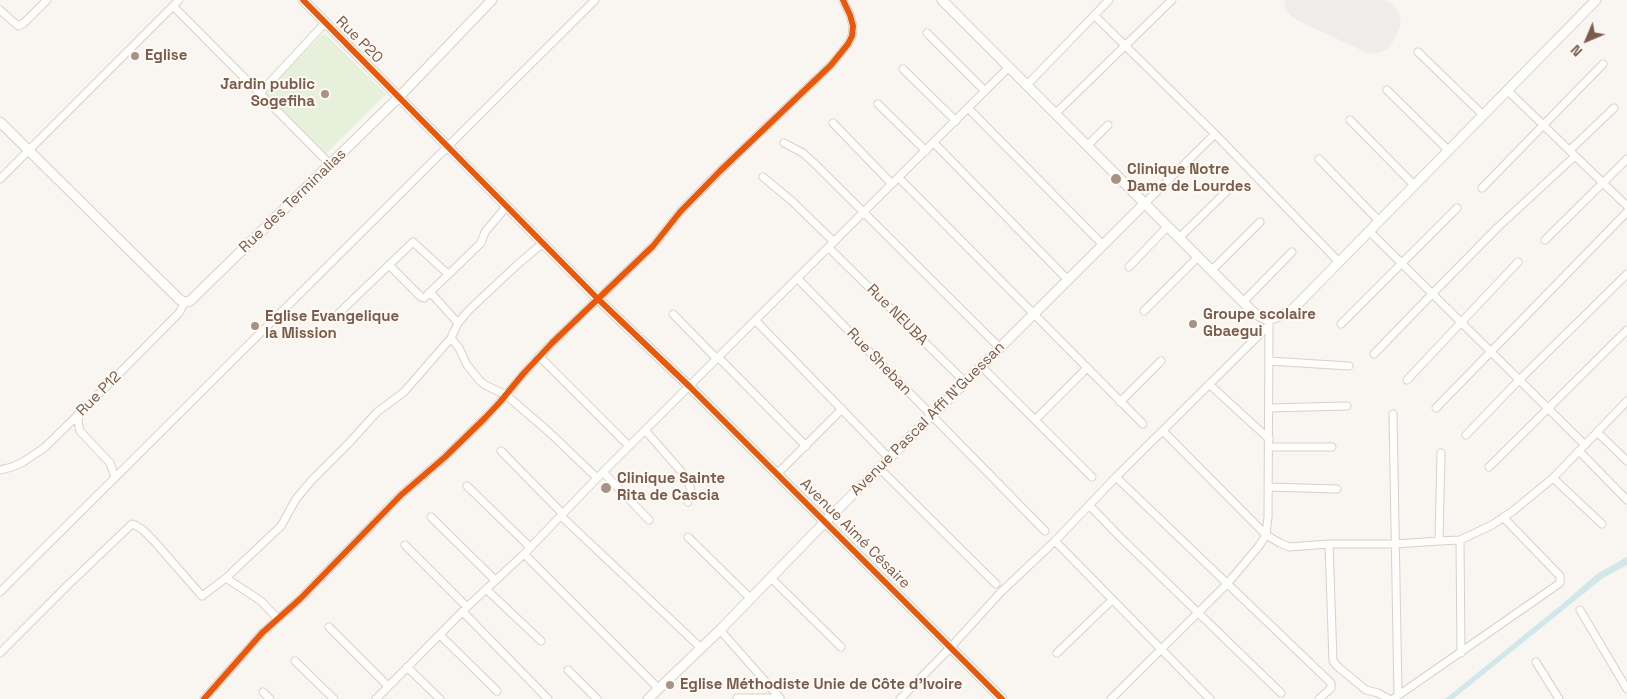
<!DOCTYPE html>
<html>
<head>
<meta charset="utf-8">
<style>
	body { margin:0 }
	#map { position:relative; width:1627px; height:699px; overflow:hidden; background:#f9f5f0; font-family:"Space Grotesk",sans-serif }
	canvas { display:block }
	.north { position:absolute; left:1562px; top:15px; width:50px; height:50px; -webkit-text-stroke:4px #fffaf3; paint-order:stroke; rotate:225deg; font-size:14px; font-weight:700; line-height:20px; text-align:center; color:#7a5c4d }
	.north::after { content:''; display:block; margin:auto; width:18px; height:22px; background:#7a5c4d; clip-path:polygon(50% 0,100% 100%,50% 72%,0 100%) }
</style>
</head>
<body>
<div id="map">
<canvas width="1627" height="699"></canvas>
<div class="north">N</div>
</div>
<script>
const c = document.querySelector('canvas').getContext('2d');
c.lineJoin = 'round';
function fill(path, color) {
  c.fillStyle = color;
  c.fill(path, 'evenodd');
}
function shape(rows) {
  const path = new Path2D();
  for (const r of rows) {
    path.moveTo(r[0], r[1]);
    for (let i = 2; i < r.length; i += 2) path.lineTo(r[i], r[i + 1]);
  }
  return path;
}
function trace(path, color, width, dash) {
  c.strokeStyle = color;
  c.lineWidth = width;
  c.lineCap = dash ? 'butt' : 'round';
  c.setLineDash(dash || []);
  c.stroke(path);
}
function drawText(font, color, halo, rows, align = 'center') {
  c.font = font + ' "Space Grotesk",sans-serif';
  c.lineWidth = 4;
  c.setLineDash([]);
  c.textBaseline = 'middle';
  c.strokeStyle = halo;
  c.fillStyle = color;
  for (const [text, x, y, turn = 0] of rows) {
    c.save();
    c.translate(x, y);
    c.rotate((+turn || 0) * Math.PI / 180);
    c.textAlign = isNaN(turn) ? turn : align;
    if (halo) c.strokeText(text, 0, 0);
    c.fillText(text, 0, 0);
    c.restore();
  }
}
const green = shape([
	[324,33,386,94,325,155,263,94]
]);
const water = shape([
	[1627,557,1627,565,1603,578,1453,699,1445,699,1561,605,1598,573]
]);
const runway = shape([
	[1307,0,1373,31,1378,22,1331,0]
]);
const minor = shape([
	[173,6,331,165],
	[0,10,18,26,24,23,47,0],
	[1094,15,1215,134,1339,262],
	[927,33,985,91],
	[1418,52,1483,115],
	[903,69,956,121],
	[1027,85,1109,0],
	[1387,90,1448,150],
	[1507,90,1627,206],
	[260,93,325,23],
	[878,104,926,151],
	[968,108,1103,245],
	[1055,114,1172,0],
	[1350,120,1414,185],
	[833,123,892,184],
	[784,143,803,153,813,162,1000,348],
	[934,143,1068,280],
	[1087,146,1108,125],
	[1570,150,1614,108],
	[1319,159,1379,221],
	[763,177,793,202,834,242],
	[899,178,1143,424],
	[0,179,179,0],
	[1482,188,1603,64],
	[1144,204,1215,134],
	[1369,231,1585,445],
	[1179,238,1229,189],
	[1545,240,1627,159],
	[829,248,965,382],
	[389,265,421,297,424,298,481,243,485,232,507,206],
	[1129,267,1167,227],
	[1211,271,1260,222],
	[798,279,1045,531],
	[430,292,458,323],
	[1243,302,1292,252],
	[1144,311,1198,257],
	[339,313,413,242,448,274],
	[673,314,717,359],
	[756,321,889,458],
	[1341,324,1457,208],
	[451,338,459,348,467,365,480,381,485,385,506,395,549,432,597,478],
	[1374,354,1433,293,1498,227,1575,156],
	[539,356,629,446],
	[719,358,806,446],
	[1269,361,1349,366],
	[981,366,1092,477],
	[1407,380,1518,262],
	[1209,384,1269,439],
	[1120,402,1161,361],
	[1269,408,1347,406],
	[1436,408,1627,212],
	[79,414,78,422,80,431,110,463,115,477],
	[1393,414,1398,695],
	[1035,420,1087,368],
	[645,430,686,477,691,490,688,502],
	[1163,431,1266,535,1280,543,1289,547,1329,544,1395,544,1439,541,1460,540,1492,525,1513,511,1553,478,1627,401],
	[1597,432,1627,461],
	[1466,435,1519,380,1627,274],
	[1269,447,1332,447],
	[501,451,563,514],
	[1579,451,1627,500],
	[1489,467,1627,330],
	[879,468,996,584],
	[0,470,12,467,23,462,44,448,79,414,172,320,179,313,185,302],
	[603,472,649,520],
	[777,474,842,409],
	[1116,477,1331,683,1331,688,1319,699],
	[1553,478,1602,524],
	[467,486,530,547],
	[1268,487,1337,489],
	[1089,505,1121,538,1281,693],
	[561,516,701,648],
	[431,517,495,580],
	[688,537,750,598],
	[1460,540,1461,653],
	[1055,541,1210,699],
	[1439,541,1441,453],
	[1329,544,1333,661,1338,667,1366,690,1378,693,1389,699],
	[405,545,467,607],
	[524,554,659,689],
	[770,577,841,647],
	[226,578,261,601,278,619],
	[486,589,541,641],
	[0,592,595,0],
	[1580,610,1627,689],
	[463,612,548,699],
	[329,627,388,686],
	[720,630,780,698],
	[440,635,497,691],
	[0,653,68,585,132,524,135,525,143,530,154,541,202,596,226,578,281,526,296,499,312,480,349,443,377,412,404,392,451,338,458,323,469,310,518,264,543,243],
	[1057,653,1112,600],
	[295,661,334,699],
	[1536,662,1559,699],
	[407,667,440,699],
	[568,670,597,699],
	[263,692,270,699],
	[737,698,780,698],
	[204,699,262,633,300,599,401,495,445,457,485,418,500,402,523,374,552,343,653,246,680,212,720,171,831,65,848,44,852,36,853,26,850,15,843,0],
	[376,699,467,607,524,554,603,472,1009,67],
	[900,699,950,648,1001,592,1055,541,1116,477,1269,325],
	[1111,699,1227,584,1259,546,1266,535,1268,517,1269,323],
	[1393,699,1560,583,1560,576,1503,517]
]);
const tertiary = shape([
	[303,0,598,299,690,387,1002,699],
	[942,0,1255,314,1268,320,1290,312,1596,0],
	[0,122,180,300,185,302,190,301,399,97,492,0],
	[648,699,720,630,825,522,1144,204]
]);
const cycleway = shape([
	[303,0,598,299,690,387,1002,699],
	[204,699,262,633,300,599,401,495,445,457,485,418,500,402,523,374,552,343,653,246,680,212,720,171,831,65,848,44,852,36,853,26,850,15,843,0]
]);
const markers = [
	[135,56,5,"#a69286"],
	[325,94,5,"#a69286"],
	[1116,179,6,"#a69286"],
	[1193,324,5,"#a69286"],
	[255,326,5,"#a69286"],
	[606,488,6,"#a69286"],
	[670,685,5,"#a69286"]
];
const streetNames = [
	["Rue P20",359,40,45],
	["Rue des Terminalias",293,201,-44],
	["Rue NEUBA",897,315,45],
	["Rue Sheban",879,362,46],
	["Rue P12",99,394,-45],
	["Avenue Pascal Affi N'Guessan",928,419,-45],
	["Avenue Aimé Césaire",855,534,45]
];
const poiNames = [
	["Eglise",145,56],
	["Jardin public",315,85,"right"],
	["Sogefiha",315,102,"right"],
	["Clinique Notre",1127,170],
	["Dame de Lourdes",1127,187],
	["Groupe scolaire",1203,315],
	["Gbaegui",1203,332],
	["Eglise Evangelique",265,317],
	["la Mission",265,334],
	["Clinique Sainte",617,479],
	["Rita de Cascia",617,496],
	["Eglise Méthodiste Unie de Côte d'Ivoire",680,685]
];
fill(green, '#e7f0db');
fill(water, '#d0e8ea');
trace(runway, '#f0ecec', 45);
trace(minor, '#d7d1cb', 9);
trace(tertiary, '#d7d1cb', 11);
trace(minor, '#fefefd', 7);
trace(tertiary, '#fefefd', 9);
trace(cycleway, '#e8590c', 6);
for (const [x, y, r, color] of markers) {
  const dot = new Path2D();
  dot.arc(x, y, r, 0, 2 * Math.PI);
  c.fillStyle = color;
  c.fill(dot);
  trace(dot, '#fffaf3', 2);
}
drawText('15px', '#7a5c4d', '#fffaf3', streetNames);
drawText('bold 15px', '#7a5c4d', '#fffaf3', poiNames, 'left');
</script>
</body>
</html>
